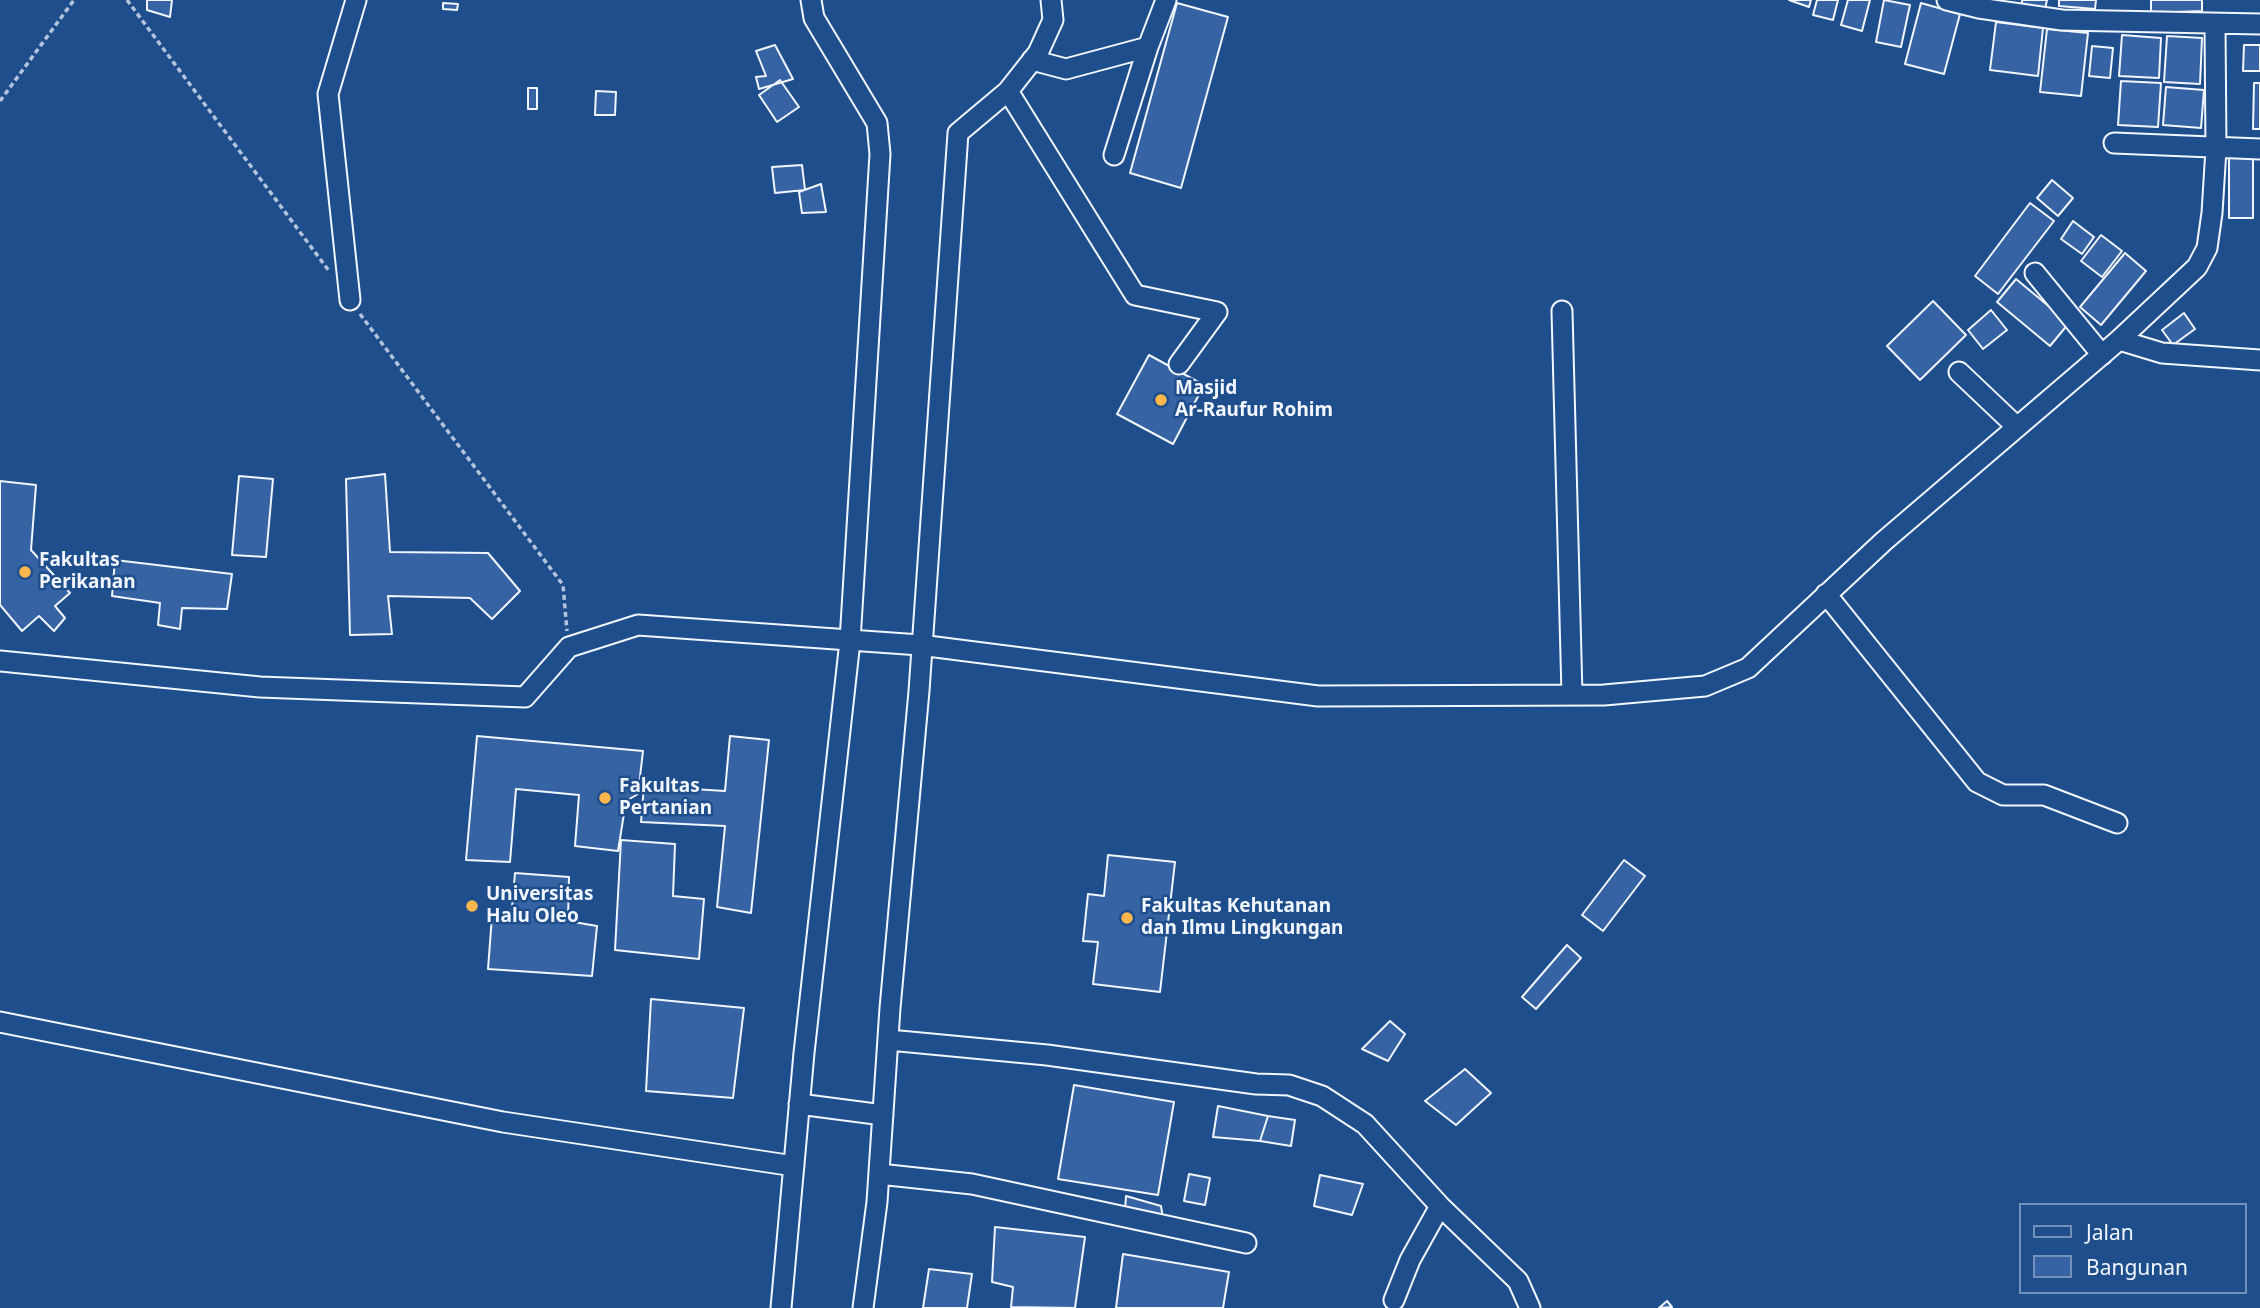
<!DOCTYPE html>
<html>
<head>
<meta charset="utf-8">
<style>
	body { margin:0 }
	#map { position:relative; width:2260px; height:1308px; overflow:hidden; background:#1f4e8c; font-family:"Noto Sans",sans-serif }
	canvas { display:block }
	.legend { position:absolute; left:2019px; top:1203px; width:228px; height:91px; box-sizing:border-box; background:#1f4e8c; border:2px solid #7391ba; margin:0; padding:9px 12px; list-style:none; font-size:21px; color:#f2f6ff }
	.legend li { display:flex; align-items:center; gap:14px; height:35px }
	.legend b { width:35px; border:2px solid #7391ba }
</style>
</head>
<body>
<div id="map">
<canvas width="2260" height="1308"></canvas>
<ul class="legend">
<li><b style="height:9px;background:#1f4e8c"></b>Jalan</li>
<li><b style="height:19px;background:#3563a3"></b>Bangunan</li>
</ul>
</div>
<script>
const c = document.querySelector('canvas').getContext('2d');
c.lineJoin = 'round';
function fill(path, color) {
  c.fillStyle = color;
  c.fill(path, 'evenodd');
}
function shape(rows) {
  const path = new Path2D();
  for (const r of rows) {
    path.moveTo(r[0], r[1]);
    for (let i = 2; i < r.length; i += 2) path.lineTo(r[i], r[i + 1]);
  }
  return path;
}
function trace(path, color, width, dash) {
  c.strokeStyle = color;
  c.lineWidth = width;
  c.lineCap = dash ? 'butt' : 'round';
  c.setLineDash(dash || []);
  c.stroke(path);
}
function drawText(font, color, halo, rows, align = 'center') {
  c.font = font + ' "Noto Sans",sans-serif';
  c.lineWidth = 5;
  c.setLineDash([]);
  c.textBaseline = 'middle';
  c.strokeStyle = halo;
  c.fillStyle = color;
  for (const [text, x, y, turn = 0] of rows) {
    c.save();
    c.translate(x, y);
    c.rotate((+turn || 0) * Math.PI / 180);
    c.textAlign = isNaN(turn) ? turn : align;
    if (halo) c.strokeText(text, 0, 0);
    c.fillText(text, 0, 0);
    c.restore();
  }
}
const building = shape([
	[147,0,172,0,170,17,147,10,147,0],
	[1789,0,1811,0,1809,7,1789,0],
	[1817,0,1838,0,1833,20,1813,15,1817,0],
	[1848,0,1870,0,1862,31,1841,25,1848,0],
	[1884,0,1910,5,1901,47,1876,42,1884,0],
	[2022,0,2047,0,2045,9,2022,5,2022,0],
	[2059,0,2096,0,2095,9,2059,6,2059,0],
	[2151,0,2202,0,2202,11,2151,13,2151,0],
	[443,3,458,4,457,10,443,9,443,3],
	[1177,3,1228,17,1181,188,1130,173,1177,3],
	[1921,3,1960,14,1944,74,1905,64,1921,3],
	[1996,22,2043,28,2038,76,1990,70,1996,22],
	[2047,29,2088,33,2081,96,2040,92,2047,29],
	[2122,35,2161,38,2159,78,2119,76,2122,35],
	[2167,36,2202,38,2200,84,2164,82,2167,36],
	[775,45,793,79,759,89,756,77,766,76,756,51,775,45],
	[2244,45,2260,45,2260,71,2243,71,2244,45],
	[2092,46,2113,48,2110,78,2089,76,2092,46],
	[780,80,799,107,777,122,759,95,780,80],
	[2121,81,2161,83,2158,127,2118,125,2121,81],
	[2254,83,2260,83,2260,129,2253,129,2254,83],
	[2166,87,2204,90,2201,128,2163,125,2166,87],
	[528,88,537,88,537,109,528,109,528,88],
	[596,91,616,92,615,115,595,115,596,91],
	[2229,158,2253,158,2253,218,2229,218,2229,158],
	[802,165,805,190,775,193,772,167,802,165],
	[2052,180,2073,198,2058,216,2037,198,2052,180],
	[821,184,826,212,802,213,799,192,821,184],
	[2030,203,2054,221,1998,294,1975,276,2030,203],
	[2073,221,2094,237,2082,254,2061,239,2073,221],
	[2101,235,2122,251,2102,277,2081,261,2101,235],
	[2125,253,2146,271,2101,325,2080,307,2125,253],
	[2016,279,2069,323,2050,346,1997,302,2016,279],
	[1933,301,1966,335,1920,380,1887,346,1933,301],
	[1991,310,2007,330,1983,349,1968,330,1991,310],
	[2184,313,2195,329,2173,345,2162,330,2184,313],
	[1149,355,1204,385,1173,444,1117,414,1149,355],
	[385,474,390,552,488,553,520,591,492,619,470,598,388,596,392,634,350,635,346,479,385,474],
	[239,476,273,479,266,557,232,555,239,476],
	[0,481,36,485,31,550,70,593,55,606,65,618,54,631,39,616,22,631,0,605,0,481],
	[115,560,232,574,227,609,182,608,180,629,158,625,160,603,112,596,115,560],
	[477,736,643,751,638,794,626,801,618,851,575,846,579,795,516,789,510,862,466,860,477,736],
	[730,736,769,740,751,913,717,907,725,826,641,822,644,786,725,791,730,736],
	[621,840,675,844,673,896,704,899,699,959,615,950,621,840],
	[1108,855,1175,862,1160,992,1093,984,1098,942,1083,941,1088,894,1104,896,1108,855],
	[1624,860,1645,876,1603,931,1582,915,1624,860],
	[515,873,569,877,568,921,597,926,592,976,488,969,492,916,511,919,515,873],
	[1567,945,1581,958,1536,1009,1522,997,1567,945],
	[651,999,744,1008,733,1098,646,1091,651,999],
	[1390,1021,1405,1034,1388,1061,1362,1049,1390,1021],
	[1465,1069,1491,1093,1456,1125,1425,1101,1465,1069],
	[1074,1085,1174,1102,1158,1195,1058,1179,1074,1085],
	[1218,1106,1268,1116,1260,1141,1213,1137,1218,1106],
	[1268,1116,1295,1120,1291,1146,1260,1141,1268,1116],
	[1189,1174,1210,1178,1205,1205,1184,1201,1189,1174],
	[1320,1175,1363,1184,1352,1215,1314,1206,1320,1175],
	[1126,1196,1161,1206,1163,1219,1125,1211,1126,1196],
	[995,1227,1085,1237,1075,1308,1011,1307,1013,1287,992,1282,995,1227],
	[1123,1254,1229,1272,1223,1308,1116,1308,1123,1254],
	[929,1269,972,1274,967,1308,923,1308,929,1269],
	[1667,1301,1672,1307,1659,1308,1667,1301]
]);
const path = shape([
	[127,0,329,271],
	[0,101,74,0],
	[360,314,563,585,567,631]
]);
const minor = shape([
	[1947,0,1979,8,2062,20,2260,24],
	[1148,47,1166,0],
	[1032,60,1066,69,1148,47,1114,155],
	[1008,91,1135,295,1217,312,1179,364],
	[2114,143,2260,149],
	[2035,273,2102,355],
	[350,300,328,94,356,0],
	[1562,311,1572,695],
	[2119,340,2162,353,2260,360],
	[1959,372,2017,427],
	[1826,594,1977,782,2003,795,2044,795,2117,823],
	[0,661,260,687,525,697,569,647,638,625,920,645,1318,696,1604,695,1705,686,1748,668,1884,541,2119,340,2197,267,2207,248,2212,213,2216,149,2215,24],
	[0,1022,503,1122,794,1166],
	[889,1040,1047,1055,1256,1084,1289,1085,1322,1096,1365,1124,1440,1206,1518,1281,1530,1308],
	[799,1104,883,1115],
	[879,1174,972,1184,1246,1243],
	[1394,1300,1410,1260,1440,1206],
	[781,1308,804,1053,850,641,880,154,877,123,814,18,811,0],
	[863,1308,877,1202,890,1008,919,691,958,133,1008,91,1038,53,1053,20,1051,0]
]);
const markers = [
	[1161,400,7,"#ffb74d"],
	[25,572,7,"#ffb74d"],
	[605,798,7,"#ffb74d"],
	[472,906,7,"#ffb74d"],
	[1127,918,7,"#ffb74d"]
];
const poiNames = [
	["Masjid",1175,389],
	["Ar-Raufur Rohim",1175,411],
	["Fakultas",39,561],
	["Perikanan",39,583],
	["Fakultas",619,787],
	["Pertanian",619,809],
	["Universitas",486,895],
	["Halu Oleo",486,917],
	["Fakultas Kehutanan",1141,907],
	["dan Ilmu Lingkungan",1141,929]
];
fill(building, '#3563a3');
trace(building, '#f2f6ff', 2);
trace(minor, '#f2f6ff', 23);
trace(path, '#b3c4dc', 3.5, [5, 3.5]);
trace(minor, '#1f4e8c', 19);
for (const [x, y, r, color] of markers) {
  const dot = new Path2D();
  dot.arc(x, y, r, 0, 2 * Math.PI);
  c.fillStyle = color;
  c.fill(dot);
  trace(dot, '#1f4e8c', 2.5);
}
drawText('bold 19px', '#f2f6ff', '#1f4e8c', poiNames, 'left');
</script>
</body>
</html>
